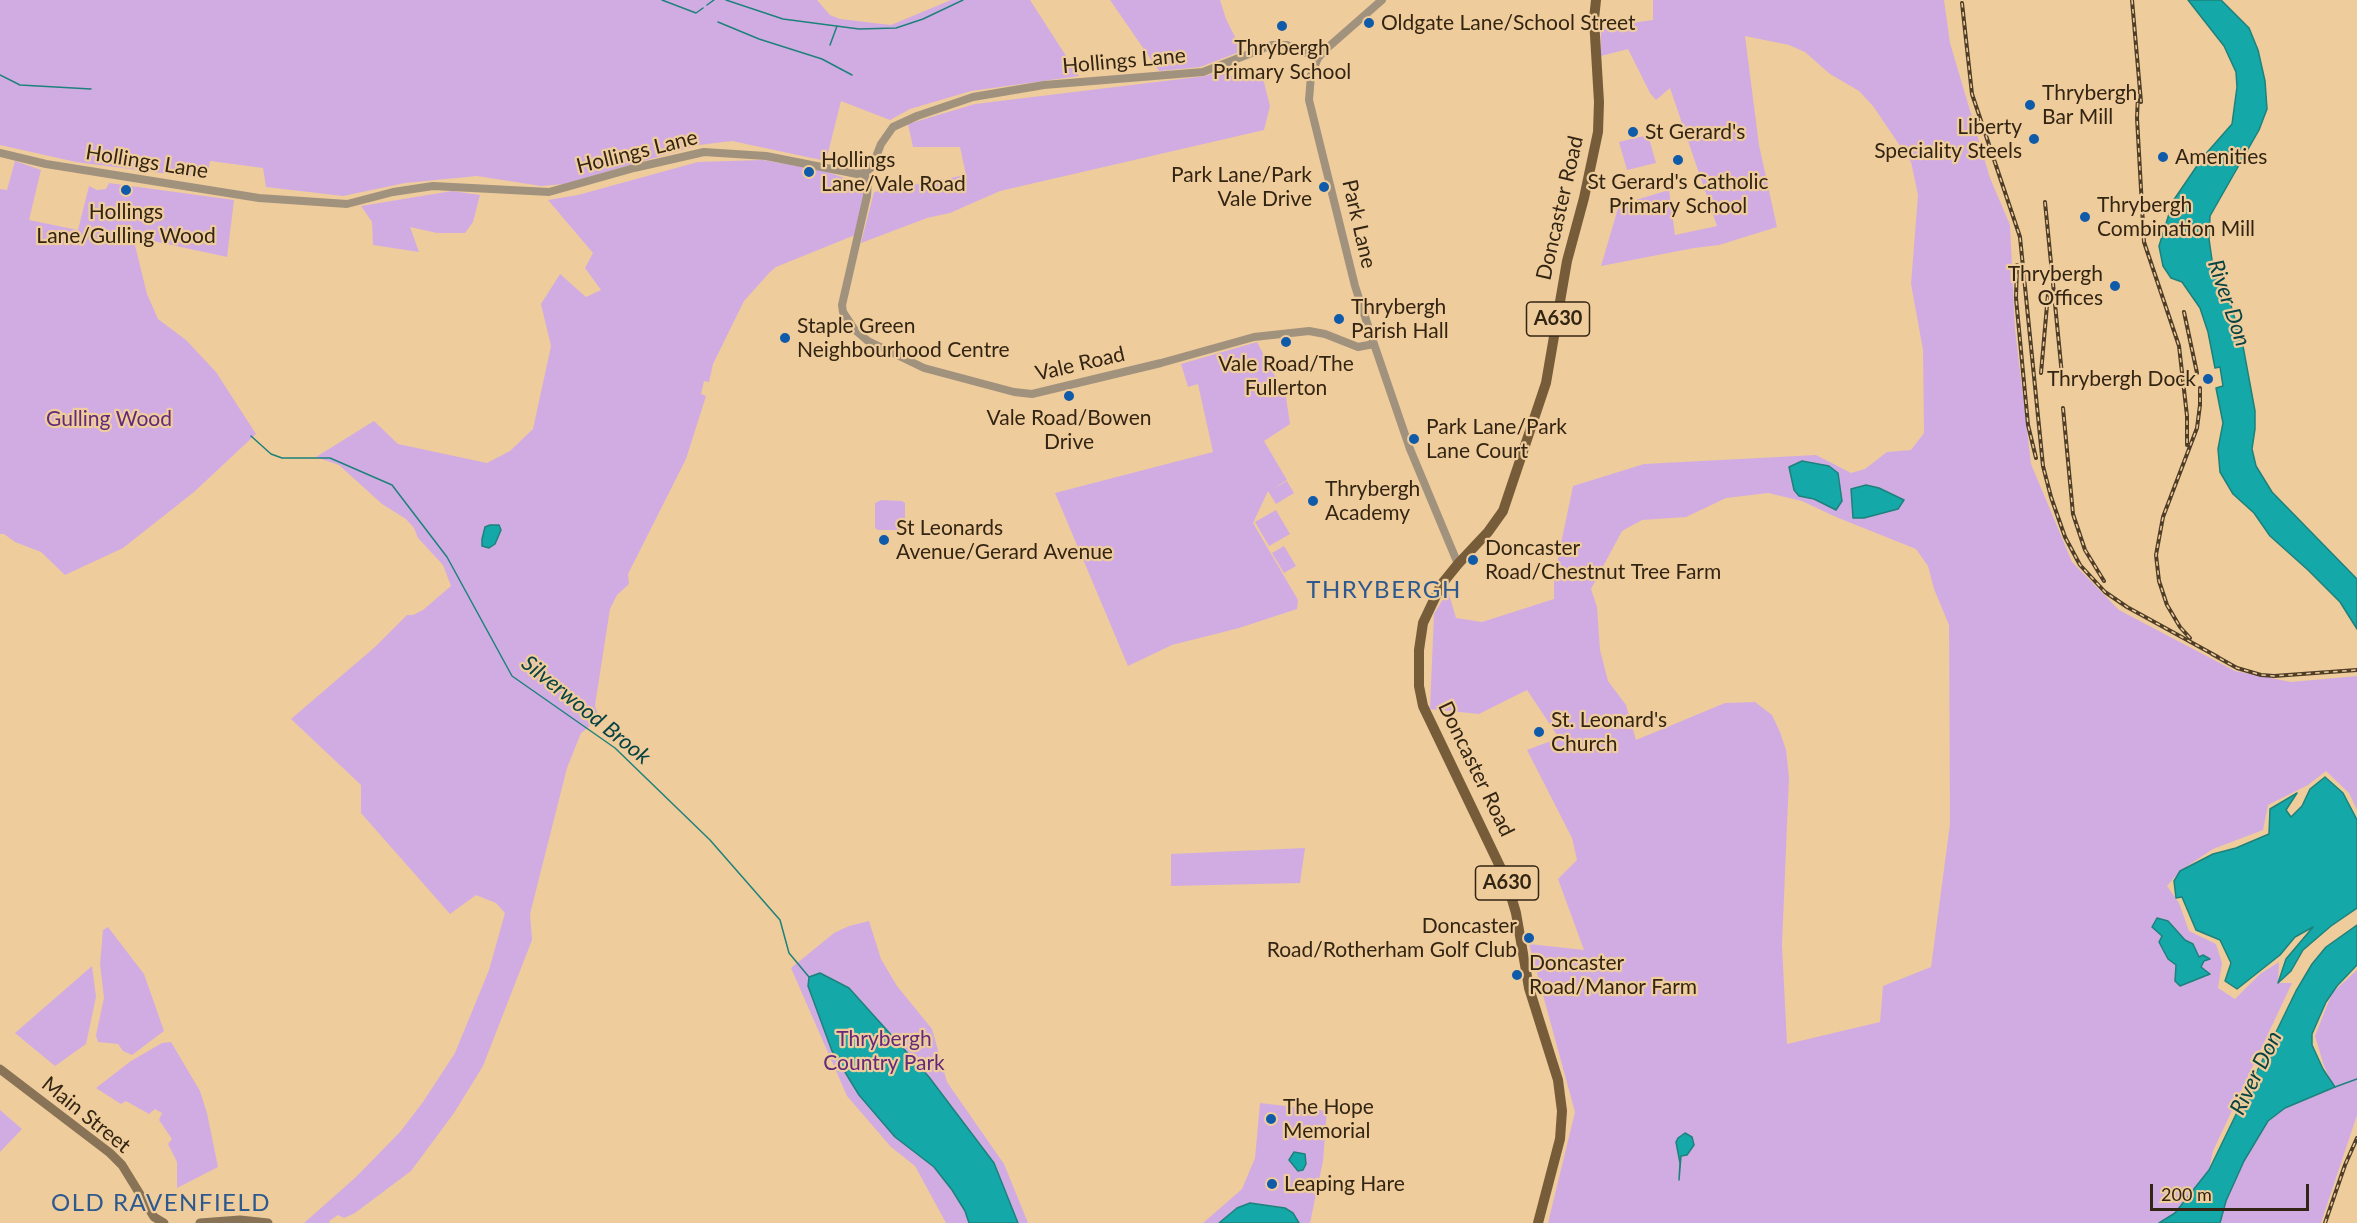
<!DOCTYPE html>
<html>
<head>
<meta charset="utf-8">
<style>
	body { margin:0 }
	#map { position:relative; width:2357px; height:1223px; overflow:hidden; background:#efcc9c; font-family:Lato,sans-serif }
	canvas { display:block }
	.scale { position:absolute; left:2150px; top:1184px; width:159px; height:27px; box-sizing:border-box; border:3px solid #332513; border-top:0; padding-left:8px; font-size:18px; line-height:21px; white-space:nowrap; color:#332513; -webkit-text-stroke:4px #efcc9c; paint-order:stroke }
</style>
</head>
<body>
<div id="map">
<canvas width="2357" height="1223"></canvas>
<div class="scale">200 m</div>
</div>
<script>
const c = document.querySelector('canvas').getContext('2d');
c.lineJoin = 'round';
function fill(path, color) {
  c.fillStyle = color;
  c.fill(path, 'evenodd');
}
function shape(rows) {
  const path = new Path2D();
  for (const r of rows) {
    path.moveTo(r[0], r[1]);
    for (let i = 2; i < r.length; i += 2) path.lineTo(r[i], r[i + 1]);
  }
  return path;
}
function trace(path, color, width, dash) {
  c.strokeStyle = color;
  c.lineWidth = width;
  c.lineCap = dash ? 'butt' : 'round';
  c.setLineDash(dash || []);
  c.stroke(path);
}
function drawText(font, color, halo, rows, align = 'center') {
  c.font = font + ' Lato,sans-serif';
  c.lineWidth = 4.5;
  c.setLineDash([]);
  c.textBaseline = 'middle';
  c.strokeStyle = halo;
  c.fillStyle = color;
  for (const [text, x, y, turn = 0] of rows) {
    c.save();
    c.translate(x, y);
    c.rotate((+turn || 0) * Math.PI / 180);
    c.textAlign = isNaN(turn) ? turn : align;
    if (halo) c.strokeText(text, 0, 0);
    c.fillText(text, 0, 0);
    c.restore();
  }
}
const green = shape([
	[0,0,817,0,830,15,840,19,891,25,951,0,1030,0,1079,76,971,91,910,109,890,120,841,101,826,161,732,141,699,145,564,184,541,186,477,176,405,183,343,196,266,187,263,168,210,161,207,179,76,162,0,145],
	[1110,0,1220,0,1226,19,1242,51,1200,67,1159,71],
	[1653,0,1944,0,1950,43,1990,178,2010,225,2015,329,2031,464,2072,562,2119,610,2235,671,2291,682,2357,676,2357,810,2349,793,2326,771,2308,785,2268,805,2263,830,2213,849,2180,871,2167,886,2179,903,2189,931,2216,944,2222,963,2218,988,2235,999,2260,974,2279,962,2278,983,2292,983,2213,1151,2209,1170,2175,1213,2159,1223,1548,1223,1575,1112,1529,944,1584,950,1558,879,1577,860,1572,838,1527,750,1559,738,1527,690,1479,714,1430,709,1434,614,1448,591,1456,618,1482,622,1554,599,1554,577,1573,486,1644,464,1816,455,1851,473,1865,469,1887,452,1911,450,1924,433,1923,350,1911,284,1918,195,1911,162,1873,106,1859,91,1830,74,1805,52,1789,45,1745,36,1759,145,1777,227,1719,245,1694,248,1601,266,1619,205,1669,190,1675,235,1717,226,1670,88,1656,100,1650,93,1628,49,1601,56,1601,27,1653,20],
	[1768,493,1802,501,1836,517,1916,549,1928,566,1934,589,1949,625,1950,824,1931,967,1883,986,1880,1022,1787,1044,1782,945,1789,777,1786,750,1780,732,1772,715,1755,702,1725,703,1636,740,1626,705,1608,681,1600,650,1597,607,1591,589,1622,531,1642,520,1686,517,1726,498],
	[2168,921,2185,940,2193,944,2199,957,2209,959,2204,961,2201,967,2209,974,2175,973,2176,965,2168,959,2159,942],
	[1223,70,1231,76,1261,70,1270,106,1264,130,1000,191,950,213,927,218,861,243,874,192,966,175,960,147,913,147,908,124,975,104,1206,76],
	[1648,135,1656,163,1627,170,1619,142],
	[763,160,824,171,859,183,864,191,855,235,776,267,770,272,744,301,713,364,709,382,704,381,701,394,706,396,686,459,628,574,629,584,617,595,610,609,595,705,599,719,581,733,567,768,530,914,532,940,483,1066,454,1113,411,1171,355,1213,344,1218,338,1215,329,1221,330,1223,304,1223,356,1177,400,1132,423,1102,455,1053,489,970,505,913,496,903,476,895,450,914,361,813,361,785,291,719,375,647,407,615,413,615,423,610,451,586,443,565,418,538,414,528,406,519,382,504,339,465,316,457,374,421,398,444,487,463,510,451,533,429,551,346,541,304,560,274,586,297,601,290,585,268,593,253,548,200,578,195,698,162],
	[15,161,41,170,29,220,78,230,89,186,97,190,106,189,109,183,234,200,227,257,139,238,134,241,147,294,158,319,186,340,216,372,256,434,194,492,123,548,65,575,41,552,15,542,4,534,0,534,0,189,7,190],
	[452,191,480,195,473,222,465,233,437,233,410,227,419,252,373,245,372,222,361,206],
	[1257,342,1286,397,1290,424,1264,441,1287,480,1271,490,1287,481,1294,493,1276,504,1268,491,1253,523,1298,600,1297,609,1239,628,1172,645,1128,666,1055,493,1213,452,1198,384,1188,387,1181,364],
	[881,500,902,501,905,503,905,528,902,530,878,530,875,528,875,503],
	[1276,510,1290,534,1269,546,1255,522],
	[1284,546,1296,566,1284,573,1272,553],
	[1305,848,1300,883,1171,886,1171,854],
	[869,921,881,959,897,986,932,1029,947,1082,1004,1164,1028,1223,946,1223,915,1166,891,1147,847,1096,791,968,834,933,849,926],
	[108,927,144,974,164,1031,132,1055,123,1051,118,1044,98,1042,96,1035,104,998,100,964,103,930],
	[92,966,96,997,86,1044,55,1066,15,1033],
	[2357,970,2357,1115,2321,1223,2220,1223,2226,1201,2244,1161,2268,1121,2285,1108,2334,1087,2324,1066,2315,1036,2332,993],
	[171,1042,200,1091,207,1113,218,1167,177,1188,177,1162,168,1144,172,1139,159,1120,162,1113,155,1109,149,1114,126,1101,121,1104,96,1088,131,1061,162,1043],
	[1260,1103,1327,1111,1323,1161,1310,1223,1203,1223,1242,1189,1255,1158],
	[0,1110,22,1129,0,1152]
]);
const water = shape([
	[2188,0,2221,0,2249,28,2258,50,2265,81,2267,109,2259,130,2210,216,2209,239,2213,267,2229,299,2243,346,2255,411,2255,429,2252,449,2256,466,2272,492,2357,579,2357,629,2340,602,2308,570,2270,536,2254,513,2233,494,2220,472,2218,449,2223,423,2216,388,2223,386,2220,367,2215,368,2208,332,2200,308,2182,282,2171,278,2163,266,2159,246,2173,201,2203,157,2232,124,2237,87,2236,72,2224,46,2188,0],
	[1802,461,1829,466,1838,473,1842,501,1836,510,1814,499,1799,496,1794,490,1789,467,1802,461],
	[1866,485,1879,488,1904,500,1898,509,1864,518,1853,518,1851,489,1866,485],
	[490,525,499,525,501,530,495,544,489,548,482,546,482,539,485,527,490,525],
	[2325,777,2343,793,2357,820,2357,908,2331,926,2303,950,2291,971,2278,983,2286,959,2313,927,2295,937,2280,955,2237,989,2225,981,2231,963,2220,940,2196,930,2182,897,2176,898,2174,881,2180,871,2213,854,2236,848,2269,834,2270,809,2297,793,2286,810,2291,817,2302,806,2310,789,2325,777],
	[2157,918,2168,921,2185,940,2193,944,2199,957,2203,955,2210,959,2204,961,2201,967,2210,974,2180,986,2175,981,2176,965,2168,959,2159,942,2162,936,2152,927,2157,918],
	[2357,925,2357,965,2337,986,2326,1002,2312,1034,2312,1045,2323,1069,2335,1087,2285,1108,2268,1121,2244,1161,2226,1201,2220,1223,2159,1223,2175,1213,2209,1170,2296,991,2312,964,2326,947,2357,925],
	[820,973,849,988,929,1077,994,1163,1018,1223,969,1223,965,1211,952,1190,934,1167,895,1137,859,1095,832,1051,808,986,809,977,820,973],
	[1685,1133,1692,1137,1694,1145,1687,1155,1681,1156,1679,1180,1680,1163,1676,1142,1678,1138,1685,1133],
	[1294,1152,1305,1154,1306,1164,1303,1170,1298,1171,1289,1160,1294,1152],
	[1250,1203,1285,1208,1293,1213,1299,1223,1219,1223,1237,1208,1250,1203]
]);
const stream = shape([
	[662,0,696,13,703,8],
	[726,0,783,19,859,29,896,28,923,19,963,0],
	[707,5,714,0],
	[718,22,759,39,822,59,852,75],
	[830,45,837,26],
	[0,75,20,85,91,89],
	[251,436,271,454,282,458,330,458,392,485,447,557,512,676,615,748,710,840,780,920,789,953,809,977],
	[2335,1087,2357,1079]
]);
const tertiary = shape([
	[1382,0,1325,50,1318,58,1311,75,1309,100,1355,286,1374,344,1410,449,1458,564],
	[0,153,46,164,259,198,347,204,393,192,433,186,549,192,634,168,704,152,766,156,857,174,864,173,872,167,881,144,893,127,917,116,973,97,1044,85,1203,72,1272,45,1287,45,1318,58],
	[864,173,868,183,867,196,842,305,843,312,854,329,868,341,924,368,1014,392,1032,394,1161,363,1254,337,1309,331,1325,334,1358,347,1374,344]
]);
const secondary = shape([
	[0,1069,110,1153,122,1165,154,1217,164,1223],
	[200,1223,240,1220,268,1223]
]);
const primary = shape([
	[1538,1223,1560,1139,1562,1111,1558,1080,1529,988,1516,913,1506,879,1423,706,1419,686,1419,650,1423,623,1441,585,1458,564,1488,532,1503,511,1546,383,1567,261,1584,198,1598,132,1599,102,1594,19,1596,0]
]);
const rail = shape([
	[2132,0,2141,102],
	[1962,3,1972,94,2020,237,2043,466,2051,497,2065,537,2080,565,2105,592,2127,607,2218,657],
	[2138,94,2137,118,2144,242,2179,346,2187,416,2187,445],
	[2045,202,2062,375],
	[2017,265,2016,298,2028,425,2036,458],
	[2184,312,2197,373],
	[2041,373,2048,294],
	[2063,408,2073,514,2085,550,2104,581],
	[2190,638,2180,627,2167,605,2159,581,2156,555,2163,517,2197,428,2200,405,2200,388],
	[2212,654,2237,668,2261,675,2274,676,2357,670],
	[2325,1223,2345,1165,2357,1138]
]);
const markers = [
	[1369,23,6,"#0f5aa9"],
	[1282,26,6,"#0f5aa9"],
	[2030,105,6,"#0f5aa9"],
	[1633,132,6,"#0f5aa9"],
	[2034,139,6,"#0f5aa9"],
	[2163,157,6,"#0f5aa9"],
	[1678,160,6,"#0f5aa9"],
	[809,172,6,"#0f5aa9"],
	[1324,187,6,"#0f5aa9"],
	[126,190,6,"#0f5aa9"],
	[2085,217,6,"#0f5aa9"],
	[2115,286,6,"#0f5aa9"],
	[1339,319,6,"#0f5aa9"],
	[785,338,6,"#0f5aa9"],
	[1286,342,6,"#0f5aa9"],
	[2208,379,6,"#0f5aa9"],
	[1069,396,6,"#0f5aa9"],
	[1414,439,6,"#0f5aa9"],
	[1313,501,6,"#0f5aa9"],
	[884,540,6,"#0f5aa9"],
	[1473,560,6,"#0f5aa9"],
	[1539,732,6,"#0f5aa9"],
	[1529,938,6,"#0f5aa9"],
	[1517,975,6,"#0f5aa9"],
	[1271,1119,6,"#0f5aa9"],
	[1272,1184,6,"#0f5aa9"]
];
const shields = [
	[1558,319,63],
	[1507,883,63]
];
const shieldNames = [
	["A630",1558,319],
	["A630",1507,883]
];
const poiNames = [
	["Oldgate Lane/School Street",1381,23],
	["Thrybergh",1282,48,"center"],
	["Primary School",1282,72,"center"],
	["Thrybergh",2042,93],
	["Bar Mill",2042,117],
	["Liberty",2022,127,"right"],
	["Speciality Steels",2022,151,"right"],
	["St Gerard's",1645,132],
	["Amenities",2175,157],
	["Hollings",821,160],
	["Lane/Vale Road",821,184],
	["Park Lane/Park",1312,175,"right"],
	["Vale Drive",1312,199,"right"],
	["St Gerard's Catholic",1678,182,"center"],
	["Primary School",1678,206,"center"],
	["Thrybergh",2097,205],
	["Combination Mill",2097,229],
	["Hollings",126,212,"center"],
	["Lane/Gulling Wood",126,236,"center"],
	["Thrybergh",2103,274,"right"],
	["Offices",2103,298,"right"],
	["Thrybergh",1351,307],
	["Parish Hall",1351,331],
	["Staple Green",797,326],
	["Neighbourhood Centre",797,350],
	["Vale Road/The",1286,364,"center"],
	["Fullerton",1286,388,"center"],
	["Thrybergh Dock",2196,379,"right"],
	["Vale Road/Bowen",1069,418,"center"],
	["Drive",1069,442,"center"],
	["Park Lane/Park",1426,427],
	["Lane Court",1426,451],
	["Thrybergh",1325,489],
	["Academy",1325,513],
	["St Leonards",896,528],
	["Avenue/Gerard Avenue",896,552],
	["Doncaster",1485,548],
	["Road/Chestnut Tree Farm",1485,572],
	["St. Leonard's",1551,720],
	["Church",1551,744],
	["Doncaster",1517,926,"right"],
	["Road/Rotherham Golf Club",1517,950,"right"],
	["Doncaster",1529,963],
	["Road/Manor Farm",1529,987],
	["The Hope",1283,1107],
	["Memorial",1283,1131],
	["Leaping Hare",1284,1184]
];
const streetNames = [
	["Hollings Lane",1124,61,-5],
	["Hollings Lane",637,152,-14],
	["Hollings Lane",147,162,9],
	["Doncaster Road",1560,208,-77],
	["Park Lane",1359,224,77],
	["Vale Road",1080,364,-13],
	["Doncaster Road",1476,769,64],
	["Main Street",86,1115,39]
];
const parkNames = [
	["Gulling Wood",109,419],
	["Thrybergh",884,1039],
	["Country Park",884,1063]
];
const waterNames = [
	["River Don",2229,303,71],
	["Silverwood Brook",586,710,39],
	["River Don",2256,1073,-64]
];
const quarterNames = [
	["THRYBERGH",1384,590],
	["OLD RAVENFIELD",161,1203]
];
fill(green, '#d1ace3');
fill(water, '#15a8a8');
trace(water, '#1e817b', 1.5);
trace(stream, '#1e817b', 1.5);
trace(tertiary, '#a1927e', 8);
trace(secondary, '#887356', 9);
trace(primary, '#765c38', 10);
trace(rail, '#4f3e27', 4);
trace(rail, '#efcc9c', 1.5, [4.5]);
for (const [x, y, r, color] of markers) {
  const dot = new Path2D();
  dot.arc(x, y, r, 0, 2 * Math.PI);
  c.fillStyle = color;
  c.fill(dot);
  trace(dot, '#efcc9c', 2);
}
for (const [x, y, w] of shields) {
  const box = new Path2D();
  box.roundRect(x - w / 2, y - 17, w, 34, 4.5);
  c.fillStyle = '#efcc9c';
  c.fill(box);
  trace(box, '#332513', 1.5);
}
drawText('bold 20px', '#332513', null, shieldNames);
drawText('21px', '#332513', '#efcc9c', poiNames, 'left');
drawText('21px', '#332513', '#efcc9c', streetNames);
drawText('21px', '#63297b', '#efcc9c', parkNames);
drawText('italic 22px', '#074343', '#efcc9c', waterNames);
c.letterSpacing = '1.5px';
drawText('24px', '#2d598e', '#efcc9c', quarterNames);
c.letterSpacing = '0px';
</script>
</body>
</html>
